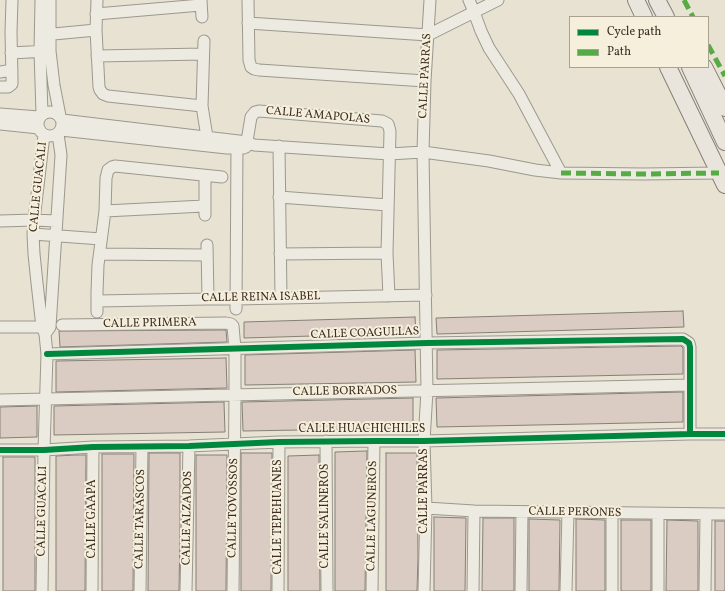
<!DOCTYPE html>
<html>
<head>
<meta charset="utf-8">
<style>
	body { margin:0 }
	#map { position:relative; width:725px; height:591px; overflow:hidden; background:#e7e2d2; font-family:Vollkorn,serif }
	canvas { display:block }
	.legend { position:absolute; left:569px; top:16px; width:140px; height:52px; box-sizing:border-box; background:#f5efdc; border:1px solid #aba193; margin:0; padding:5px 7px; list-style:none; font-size:12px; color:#3d2d25 }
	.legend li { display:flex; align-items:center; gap:8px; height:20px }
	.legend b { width:20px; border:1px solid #aba193 }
</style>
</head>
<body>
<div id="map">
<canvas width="725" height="591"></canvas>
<ul class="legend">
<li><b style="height:5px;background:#00873e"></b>Cycle path</li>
<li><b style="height:5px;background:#55ab44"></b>Path</li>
</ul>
</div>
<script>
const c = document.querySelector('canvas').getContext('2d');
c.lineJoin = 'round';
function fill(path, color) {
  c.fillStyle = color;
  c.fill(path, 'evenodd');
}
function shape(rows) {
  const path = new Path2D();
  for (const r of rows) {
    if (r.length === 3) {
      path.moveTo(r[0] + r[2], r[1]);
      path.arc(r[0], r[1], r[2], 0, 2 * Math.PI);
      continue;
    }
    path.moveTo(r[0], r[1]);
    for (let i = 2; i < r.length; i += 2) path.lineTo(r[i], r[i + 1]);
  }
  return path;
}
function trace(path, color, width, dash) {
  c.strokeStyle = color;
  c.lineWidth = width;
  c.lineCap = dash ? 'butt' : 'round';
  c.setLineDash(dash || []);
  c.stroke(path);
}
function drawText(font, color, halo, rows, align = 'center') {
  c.font = font + ' Vollkorn,serif';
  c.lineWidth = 4;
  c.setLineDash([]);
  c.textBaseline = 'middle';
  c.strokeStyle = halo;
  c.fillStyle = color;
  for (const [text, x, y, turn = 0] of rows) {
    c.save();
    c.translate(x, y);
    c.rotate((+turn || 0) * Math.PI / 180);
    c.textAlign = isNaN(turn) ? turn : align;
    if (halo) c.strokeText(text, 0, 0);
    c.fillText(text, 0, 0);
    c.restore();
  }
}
const building = shape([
	[683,311,684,327,437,334,436,318,683,311],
	[415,317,416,333,244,338,244,322,415,317],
	[225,330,226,330,227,342,60,347,59,331,225,330],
	[681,346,683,348,683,374,437,379,437,350,681,346],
	[415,350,416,382,245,385,245,355,415,350],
	[226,358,227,388,56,392,56,361,226,358],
	[683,392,683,422,437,427,436,398,683,392],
	[413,398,413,428,243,431,242,402,413,398],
	[224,402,225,432,54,435,54,406,224,402],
	[37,406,37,437,0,438,0,407,37,406],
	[367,451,365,591,335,591,335,452,367,451],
	[149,453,180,453,180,531,179,591,148,591,149,453],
	[241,453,272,453,271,591,241,591,241,453],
	[386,453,417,453,418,558,417,591,386,591,386,453],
	[102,454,134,454,133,591,102,591,102,454],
	[77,455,86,455,85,591,56,591,56,456,77,455],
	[196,455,227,455,226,591,196,591,196,455],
	[319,455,320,591,288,591,288,456,319,455],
	[3,457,35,457,35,591,3,591,3,457],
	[434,517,466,518,465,591,434,591,434,517],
	[483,518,514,518,514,591,482,591,483,518],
	[529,519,560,520,559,591,529,591,529,519],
	[576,519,605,520,605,591,576,591,576,519],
	[621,520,651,520,651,591,621,591,621,520],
	[667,520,698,521,698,591,666,591,667,520],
	[715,521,725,521,725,591,715,591,715,521]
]);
const minor = shape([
	[41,0,40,51,42,114],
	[50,0,50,51,54,85,60,116],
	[97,0,96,30,99,87,100,90,103,94,108,96,202,106],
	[201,0,202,17],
	[248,0,249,60,251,67,254,69,259,70,425,81],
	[469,0,474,12,481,31,489,48,519,94,561,173],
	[96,14,201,5],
	[248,23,428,35,498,0],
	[43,35,96,30],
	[204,41,202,106,207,137],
	[11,53,48,51],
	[97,56,203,54],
	[0,72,12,70],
	[0,87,8,87,12,84,12,79,11,32,12,0],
	[50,124,12],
	[0,114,39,117],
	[62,120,247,142,254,145,389,154,423,152,489,161,535,170,561,173,643,174,719,173],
	[0,124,39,128],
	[61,130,227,148,244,148],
	[279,146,281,298],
	[246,147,251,117,255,112,259,111,382,121,388,124,390,131,387,253,389,296],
	[279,197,388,205],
	[105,211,204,206],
	[205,215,205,176],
	[0,221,34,220,56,221],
	[33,234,101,239],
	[207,245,208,299],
	[100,254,206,255],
	[280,254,387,253],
	[97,301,208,299,236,299,426,295],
	[236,309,237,142],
	[97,312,97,292,98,265,105,211,106,178,108,170,112,167,115,166,222,177],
	[62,325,226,323,231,324,233,326,235,349,235,395,233,591],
	[0,327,49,327],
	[45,334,50,327,61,155,58,134],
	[47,354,427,343,683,339,689,343,690,347,690,434],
	[0,400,690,385],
	[326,441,327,591],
	[0,450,44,450,93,447,189,446,279,442,374,441,424,441,690,434,725,434],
	[426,508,474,511,725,514],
	[658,514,658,591],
	[42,591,44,450,47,354,45,334,42,327,37,283,34,254,33,234,34,220,44,135],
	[92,591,93,447],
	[140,591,142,447],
	[186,591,189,446],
	[278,591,279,442],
	[372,591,374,441],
	[424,591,426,508,424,441,427,391,423,152,425,81,430,0],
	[473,591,474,511],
	[521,591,522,512],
	[566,591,568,512],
	[612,591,612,513],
	[705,591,706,514]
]);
const highway = shape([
	[636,0,644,17],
	[657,0,666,17],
	[668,67,725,185],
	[690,67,725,142],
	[704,67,725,108]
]);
const quiet = shape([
	[684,0,693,17],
	[708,45,725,76],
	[561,173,643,174,719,173]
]);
const cycleway = shape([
	[47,354,427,343,683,339,689,343,690,347,690,434],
	[0,450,44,450,93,447,189,446,279,442,374,441,424,441,690,434,725,434]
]);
const streetNames = [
	["CALLE PARRAS",426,76,-87],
	["CALLE AMAPOLAS",318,116,5],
	["CALLE GUACALI",39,187,-84],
	["CALLE REINA ISABEL",261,298,-1],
	["CALLE PRIMERA",150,324,-1],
	["CALLE COAGULLAS",365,334,-2],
	["CALLE BORRADOS",345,392,-1],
	["CALLE HUACHICHILES",362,430],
	["CALLE PARRAS",425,491,-90],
	["CALLE TOVOSSOS",234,508,-89],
	["CALLE GUACALI",43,511,-89],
	["CALLE PERONES",575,513,1],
	["CALLE SALINEROS",326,516,-90],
	["CALLE LAGUNEROS",373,516,-89],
	["CALLE TEPEHUANES",279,517,-90],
	["CALLE ALZADOS",188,518,-89],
	["CALLE GAAPA",93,519,-90],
	["CALLE TARASCOS",141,519,-89]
];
fill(building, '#daccc2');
trace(building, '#858077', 1);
trace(minor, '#9d988e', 13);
trace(highway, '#858077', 18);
trace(minor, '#eceae1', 11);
trace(highway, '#e9e5dc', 16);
trace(quiet, '#55ab44', 5, [10, 5]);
trace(cycleway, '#00873e', 6);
drawText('12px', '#3d2d25', '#f5efdc', streetNames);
</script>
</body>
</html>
